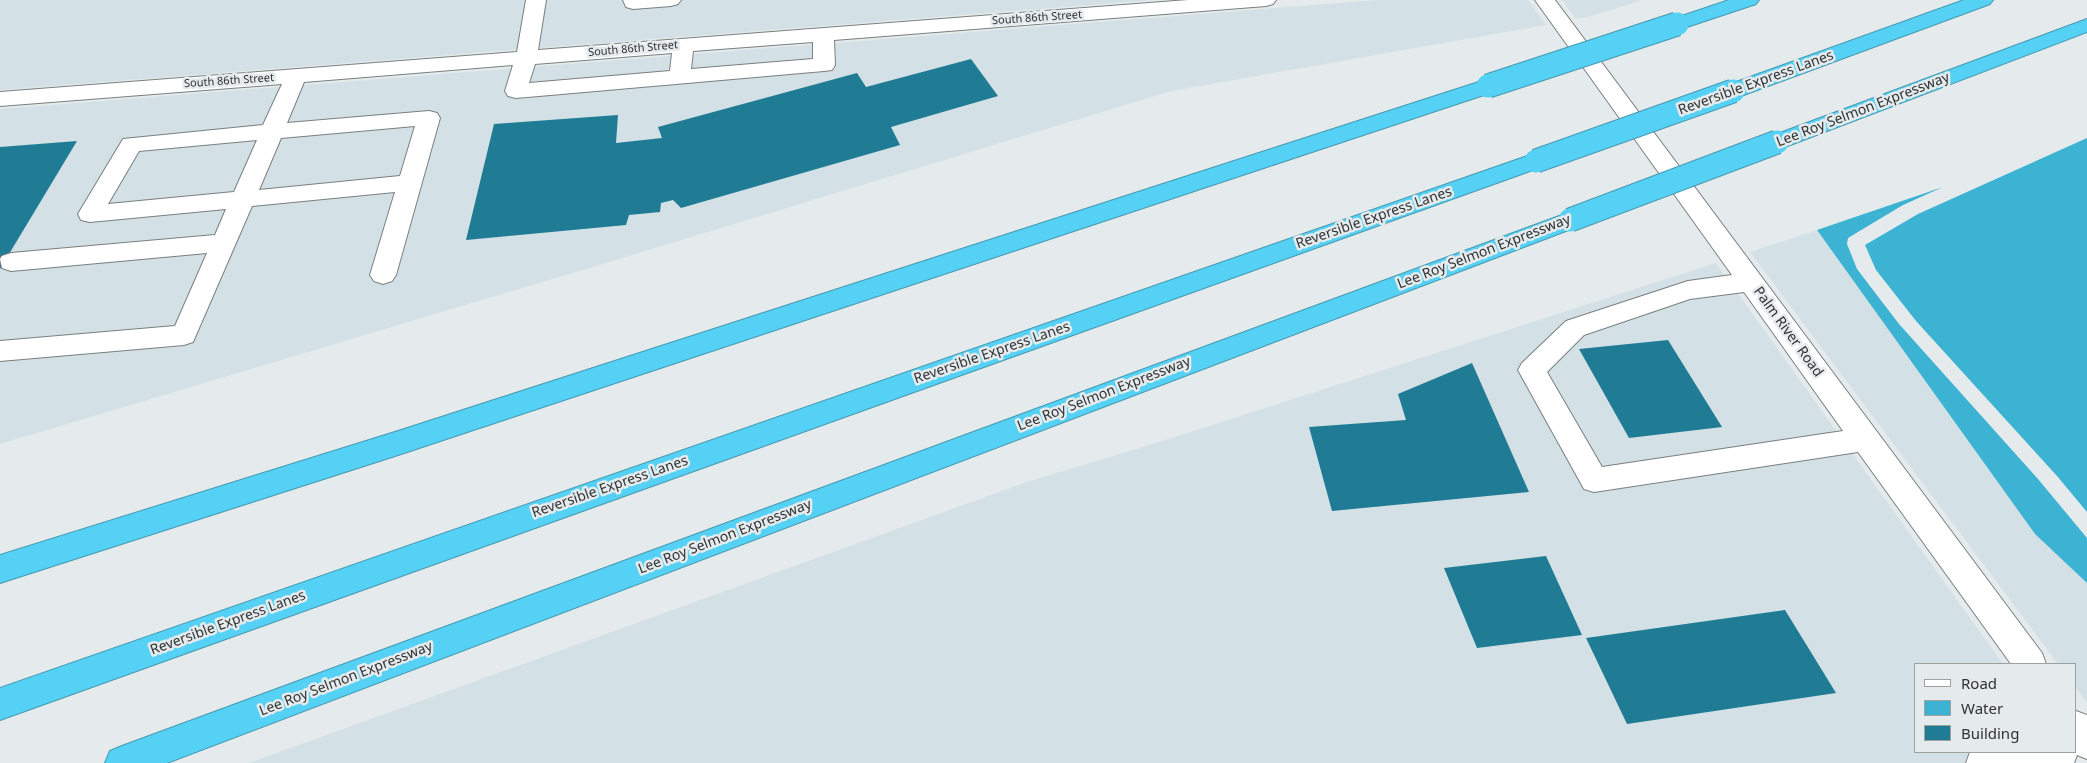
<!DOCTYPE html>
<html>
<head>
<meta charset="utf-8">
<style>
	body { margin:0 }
	#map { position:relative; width:2087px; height:763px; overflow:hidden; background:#e5ebed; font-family:"Noto Sans",sans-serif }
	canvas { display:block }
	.legend { position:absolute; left:1914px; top:663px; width:162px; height:90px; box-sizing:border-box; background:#e5ebed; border:1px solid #9ca1a2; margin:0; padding:6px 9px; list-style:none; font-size:15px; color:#2f3132 }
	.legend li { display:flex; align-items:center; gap:10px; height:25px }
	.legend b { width:25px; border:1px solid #9ca1a2 }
</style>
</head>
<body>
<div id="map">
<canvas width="2087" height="763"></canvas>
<ul class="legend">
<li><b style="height:6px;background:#fff"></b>Road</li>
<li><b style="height:14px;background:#3db3d4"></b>Water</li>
<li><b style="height:14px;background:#207c94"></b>Building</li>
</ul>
</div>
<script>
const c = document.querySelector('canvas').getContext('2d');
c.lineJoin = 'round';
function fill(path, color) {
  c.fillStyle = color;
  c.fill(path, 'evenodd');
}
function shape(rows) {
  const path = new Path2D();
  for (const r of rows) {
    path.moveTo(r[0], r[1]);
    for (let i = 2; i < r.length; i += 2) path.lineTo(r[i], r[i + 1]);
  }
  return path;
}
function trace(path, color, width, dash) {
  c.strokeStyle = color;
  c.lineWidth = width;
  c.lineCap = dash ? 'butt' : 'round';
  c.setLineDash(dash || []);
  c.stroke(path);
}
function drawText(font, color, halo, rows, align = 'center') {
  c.font = font + ' "Noto Sans",sans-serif';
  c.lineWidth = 5;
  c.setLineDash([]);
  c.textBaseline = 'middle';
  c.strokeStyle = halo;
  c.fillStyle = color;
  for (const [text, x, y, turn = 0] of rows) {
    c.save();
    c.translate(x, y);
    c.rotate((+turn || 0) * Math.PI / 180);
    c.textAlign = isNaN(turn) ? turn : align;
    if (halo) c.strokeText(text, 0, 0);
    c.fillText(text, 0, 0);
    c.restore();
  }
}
const built = shape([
	[0,0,1154,0,0,90],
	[1377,0,1528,0,1546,25,1171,91,606,263,0,444,0,109],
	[1562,0,1642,0,1592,16,1576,19],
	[1817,230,2035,534,2087,583,2087,703,2076,688,2076,664,2058,664,1750,252],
	[1716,263,2003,664,1916,664,1916,752,2065,752,2073,763,249,763,1027,482,1172,438]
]);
const water = shape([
	[2087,138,2087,512,2057,476,1916,321,1876,270,1865,245,1918,214],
	[1943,187,1903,205,1848,238,1847,244,1857,269,1899,324,2038,479,2087,538,2087,583,2035,534,1817,230]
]);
const building = shape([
	[971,59,998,96,891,127,900,145,681,208,673,200,661,203,660,212,629,215,626,225,466,240,494,124,618,115,616,143,662,138,658,127,857,73,866,87],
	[77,141,0,269,0,147],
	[1668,340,1722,427,1629,438,1579,349],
	[1472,363,1529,492,1332,511,1309,427,1406,420,1398,394],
	[1546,556,1582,635,1477,648,1444,568],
	[1785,610,1836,693,1627,724,1586,638]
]);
const minor = shape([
	[526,0,546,0,538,50,1188,0,1276,0,1273,4,1266,6,834,40,835,65,832,70,824,71,516,98,508,96,505,91,513,65,304,82,287,123,429,111,437,113,440,118,396,275,392,281,383,284,374,281,370,275,395,192,252,206,193,342,184,345,0,361,0,341,175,326,207,253,11,271,2,268,0,259,2,256,11,253,215,235,226,209,90,222,81,220,78,214,123,139,263,125,282,84,0,106,0,92,517,52,526,0],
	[813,42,813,59,691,69,693,51,813,42],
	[672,53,670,71,529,83,535,64,672,53],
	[415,126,400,176,259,190,281,138,415,126],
	[257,140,234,192,108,204,139,151,257,140],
	[623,0,681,0,678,4,671,6,633,9,626,7,623,0],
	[1535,0,1555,0,2042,653,2046,664,2011,664,1858,452,1594,492,1584,489,1518,370,1522,363,1566,321,1688,281,1732,275,1535,0],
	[1744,292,1843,431,1602,467,1547,372,1584,335,1690,299,1744,292],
	[2076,711,2087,715,2087,759,2077,755,2074,763,1966,763,1970,752,2076,752,2076,711]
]);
const highway = shape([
	[1729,0,1759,0,1756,4,1684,28,1677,30,1670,28,1667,24,1670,20,1729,0],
	[1964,0,1993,0,1990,4,1741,96,1733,98,1725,96,1722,91,1725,86,1964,0],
	[2087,19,2087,32,1785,147,1777,149,1769,147,1766,142,1769,137,2087,19],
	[1488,79,1496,81,1499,86,1496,91,395,456,0,583,0,555,395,432,1488,79],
	[1536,153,1544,156,1548,161,1544,166,0,720,0,688,1536,153],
	[1570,212,1579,214,1582,220,1579,226,167,763,105,763,110,751,122,746,1570,212]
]);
const highwayBridge = shape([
	[1488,86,1677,24],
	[1536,161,1733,91],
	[1570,220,1777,142]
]);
const farStreetnames = [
	["South 86th Street",1037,18,-4],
	["South 86th Street",633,49,-5],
	["South 86th Street",229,81,-4]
];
const streetNames = [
	["Reversible Express Lanes",1756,83,-20],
	["Lee Roy Selmon Expressway",1863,110,-21],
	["Reversible Express Lanes",1374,218,-19],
	["Lee Roy Selmon Expressway",1484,252,-21],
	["Palm River Road",1788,332,54],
	["Reversible Express Lanes",992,353,-19],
	["Lee Roy Selmon Expressway",1104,394,-21],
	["Reversible Express Lanes",610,487,-19],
	["Lee Roy Selmon Expressway",725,537,-21],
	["Reversible Express Lanes",228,623,-20],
	["Lee Roy Selmon Expressway",346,679,-21]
];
fill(built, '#d3e0e5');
fill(water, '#3db3d4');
fill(building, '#207c94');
trace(minor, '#7a7f81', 2);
trace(highway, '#4799b0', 2);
fill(minor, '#fff');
fill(highway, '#54d1f4');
trace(highwayBridge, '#4799b0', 25, []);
trace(highwayBridge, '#54d1f4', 23);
drawText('11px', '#2f3132', '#e5ebed', farStreetnames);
drawText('14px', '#2f3132', '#e5ebed', streetNames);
</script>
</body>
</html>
